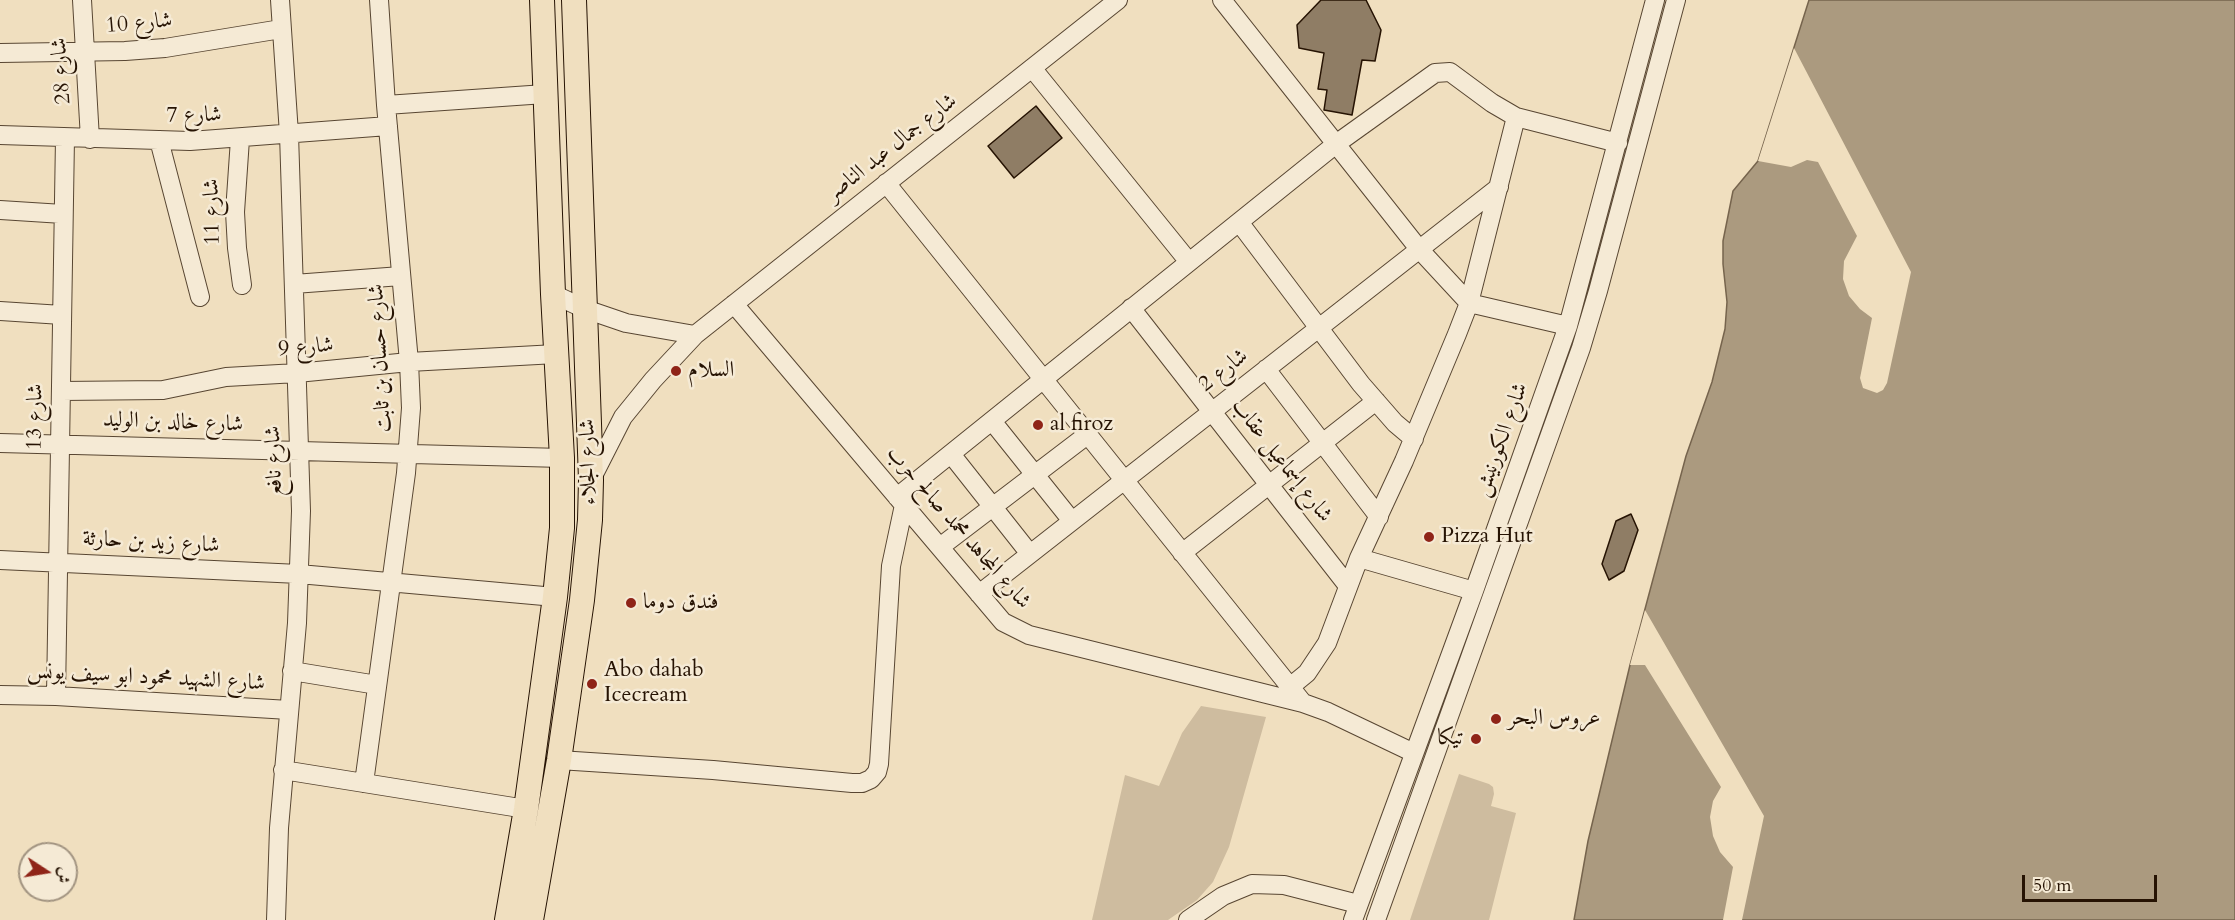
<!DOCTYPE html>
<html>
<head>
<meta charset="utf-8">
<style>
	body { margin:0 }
	#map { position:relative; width:2235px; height:920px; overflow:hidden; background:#f0dfbf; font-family:Cardo,Amiri,serif }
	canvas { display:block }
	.north { position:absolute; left:18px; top:842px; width:60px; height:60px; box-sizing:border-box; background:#f5ead5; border:2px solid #a29481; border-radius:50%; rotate:102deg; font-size:16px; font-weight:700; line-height:24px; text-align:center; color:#261303 }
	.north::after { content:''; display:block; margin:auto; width:21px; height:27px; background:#8f2418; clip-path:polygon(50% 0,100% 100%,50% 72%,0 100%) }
	.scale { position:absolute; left:2022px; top:875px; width:135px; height:27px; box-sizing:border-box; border:3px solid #261303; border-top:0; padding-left:8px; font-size:18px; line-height:21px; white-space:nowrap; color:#261303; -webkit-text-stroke:4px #f5ead5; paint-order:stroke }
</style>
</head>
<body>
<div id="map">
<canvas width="2235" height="920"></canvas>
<div class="north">ش</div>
<div class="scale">50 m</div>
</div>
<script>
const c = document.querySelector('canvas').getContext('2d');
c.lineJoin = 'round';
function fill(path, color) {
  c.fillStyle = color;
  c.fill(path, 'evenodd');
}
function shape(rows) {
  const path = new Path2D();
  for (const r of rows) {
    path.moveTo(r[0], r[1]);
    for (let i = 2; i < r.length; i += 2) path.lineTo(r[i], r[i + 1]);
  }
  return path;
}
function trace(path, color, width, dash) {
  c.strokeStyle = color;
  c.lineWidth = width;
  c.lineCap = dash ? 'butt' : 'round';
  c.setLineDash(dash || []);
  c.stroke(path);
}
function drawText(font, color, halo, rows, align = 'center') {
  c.font = font + ' Cardo,Amiri,serif';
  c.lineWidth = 5;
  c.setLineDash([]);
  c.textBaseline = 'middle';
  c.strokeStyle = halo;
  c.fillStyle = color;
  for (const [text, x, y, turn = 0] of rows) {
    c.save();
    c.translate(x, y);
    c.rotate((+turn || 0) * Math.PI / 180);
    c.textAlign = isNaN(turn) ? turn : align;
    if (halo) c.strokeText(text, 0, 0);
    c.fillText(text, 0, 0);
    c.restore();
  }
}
const green = shape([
	[1201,706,1266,717,1229,847,1213,882,1197,900,1168,920,1092,920,1125,775,1159,786,1182,733],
	[1459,774,1489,784,1493,787,1494,794,1491,806,1516,813,1489,920,1410,920]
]);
const water = shape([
	[1809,0,2235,0,2235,920,1574,920,1588,841,1630,665,1686,456,1712,382,1725,329,1727,302,1723,264,1723,241,1733,191,1758,161,1809,0]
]);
const pier = shape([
	[1794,48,1911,272,1887,383,1883,390,1877,393,1863,388,1860,378,1872,318,1860,309,1849,296,1843,279,1844,261,1857,236,1818,162,1807,160,1791,167,1758,161],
	[1645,610,1764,816,1742,920,1723,920,1733,867,1720,852,1713,836,1710,817,1713,801,1721,787,1645,665,1630,665]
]);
const building = shape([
	[1321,0,1366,0,1381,30,1375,61,1362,60,1352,115,1324,110,1327,90,1318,89,1324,53,1299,48,1297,25,1321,0],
	[1036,106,1062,138,1014,178,988,146,1036,106],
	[1631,514,1638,530,1624,571,1609,580,1602,564,1616,521,1631,514]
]);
const minor = shape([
	[82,0,90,139],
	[1222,0,1419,249,1469,303,1568,326],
	[0,53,125,51,165,48,281,29],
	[1032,68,1189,262],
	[386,105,545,94],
	[0,135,190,141,388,126],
	[240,139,235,212,237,248,242,285],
	[159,140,200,297],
	[886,183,1303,703],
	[0,210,63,214],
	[1239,222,1361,384,1395,423,1414,439],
	[294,284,401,276],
	[553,294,585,309,626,323,695,335],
	[734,304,1003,622,1029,635,1303,703,1328,712,1414,753],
	[1131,308,1348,586],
	[0,311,62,315],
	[1266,369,1379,517],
	[61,391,163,390,226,377,297,373,409,362,556,354],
	[992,421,1072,521],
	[0,443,562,458],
	[951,454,1030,554],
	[592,478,623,417,653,380,695,335,1118,0],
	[897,497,1336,144,1435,73,1450,72,1492,103,1516,117,1618,143],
	[940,547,1087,435],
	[1182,553,1376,401],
	[1359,558,1474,591],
	[0,560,299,574,555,597],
	[979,594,1499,187],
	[292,671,377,685],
	[1290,687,1307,673,1327,643,1359,558,1404,461,1457,334,1469,303,1516,117],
	[0,695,56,696,289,710],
	[56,696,65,138],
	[559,760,713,770,852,783,862,783,871,779,877,772,879,764,891,566,904,505],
	[283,770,526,809],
	[364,783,406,473,411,408,409,362,386,105,379,0],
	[276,920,279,828,297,623,301,511,289,134,280,0],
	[1188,920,1223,896,1252,884,1284,885,1358,904],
	[1353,920,1474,591,1568,326,1655,0],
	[1376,920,1581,348,1598,291,1676,0]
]);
const major = shape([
	[507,920,526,809,555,597,562,528,562,458,553,294,542,0],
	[531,920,559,760,582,600,590,520,591,480,574,0]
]);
const markers = [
	[676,371,6,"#8f2418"],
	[1038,425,6,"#8f2418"],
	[1429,537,6,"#8f2418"],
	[631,603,6,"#8f2418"],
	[592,684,6,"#8f2418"],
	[1496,719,6,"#8f2418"],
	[1476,739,6,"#8f2418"]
];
const streetNames = [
	["شارع 10",139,24,-5],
	["شارع 28",62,71,-94],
	["شارع 7",194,116,-1],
	["شارع جمال عبد الناصر",892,148,-38],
	["شارع 11",213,212,-91],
	["شارع 9",306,348,-5],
	["شارع حسان بن ثابت",381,358,-93],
	["شارع 2",1224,371,-38],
	["شارع 13",36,417,-89],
	["شارع خالد بن الوليد",173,423,2],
	["شارع الكورنيش",1502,440,-70],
	["شارع نافع",275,461,-92],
	["شارع إسماعيل عقاب",1281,461,52],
	["شارع الجلاء",589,462,-91],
	["شارع المجاهد محمد صالح حرب",958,528,49],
	["شارع زيد بن حارثة",151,543,3],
	["شارع الشهيد محمود ابو سيف يونس",146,678,3]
];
const poiNames = [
	["السلام",688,371],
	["al firoz",1050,425],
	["Pizza Hut",1441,537],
	["فندق دوما",643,603],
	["Abo dahab",604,671],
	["Icecream",604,696],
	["عروس البحر",1508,719],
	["تيكا",1464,739,"right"]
];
fill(green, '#cebc9f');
fill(water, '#ab9a7f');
trace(water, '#76644d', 1.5);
fill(pier, '#f0dfbf');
fill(building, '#8f7d65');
trace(building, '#261303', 1.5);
trace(minor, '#584632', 20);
trace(major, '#261303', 26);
trace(minor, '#f5ead5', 18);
trace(major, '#f0dfbf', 24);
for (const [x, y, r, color] of markers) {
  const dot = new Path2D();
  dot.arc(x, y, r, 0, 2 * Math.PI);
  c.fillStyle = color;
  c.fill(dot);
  trace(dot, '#f5ead5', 2);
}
drawText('22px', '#261303', '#f5ead5', streetNames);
drawText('22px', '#261303', '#f5ead5', poiNames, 'left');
</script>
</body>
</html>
